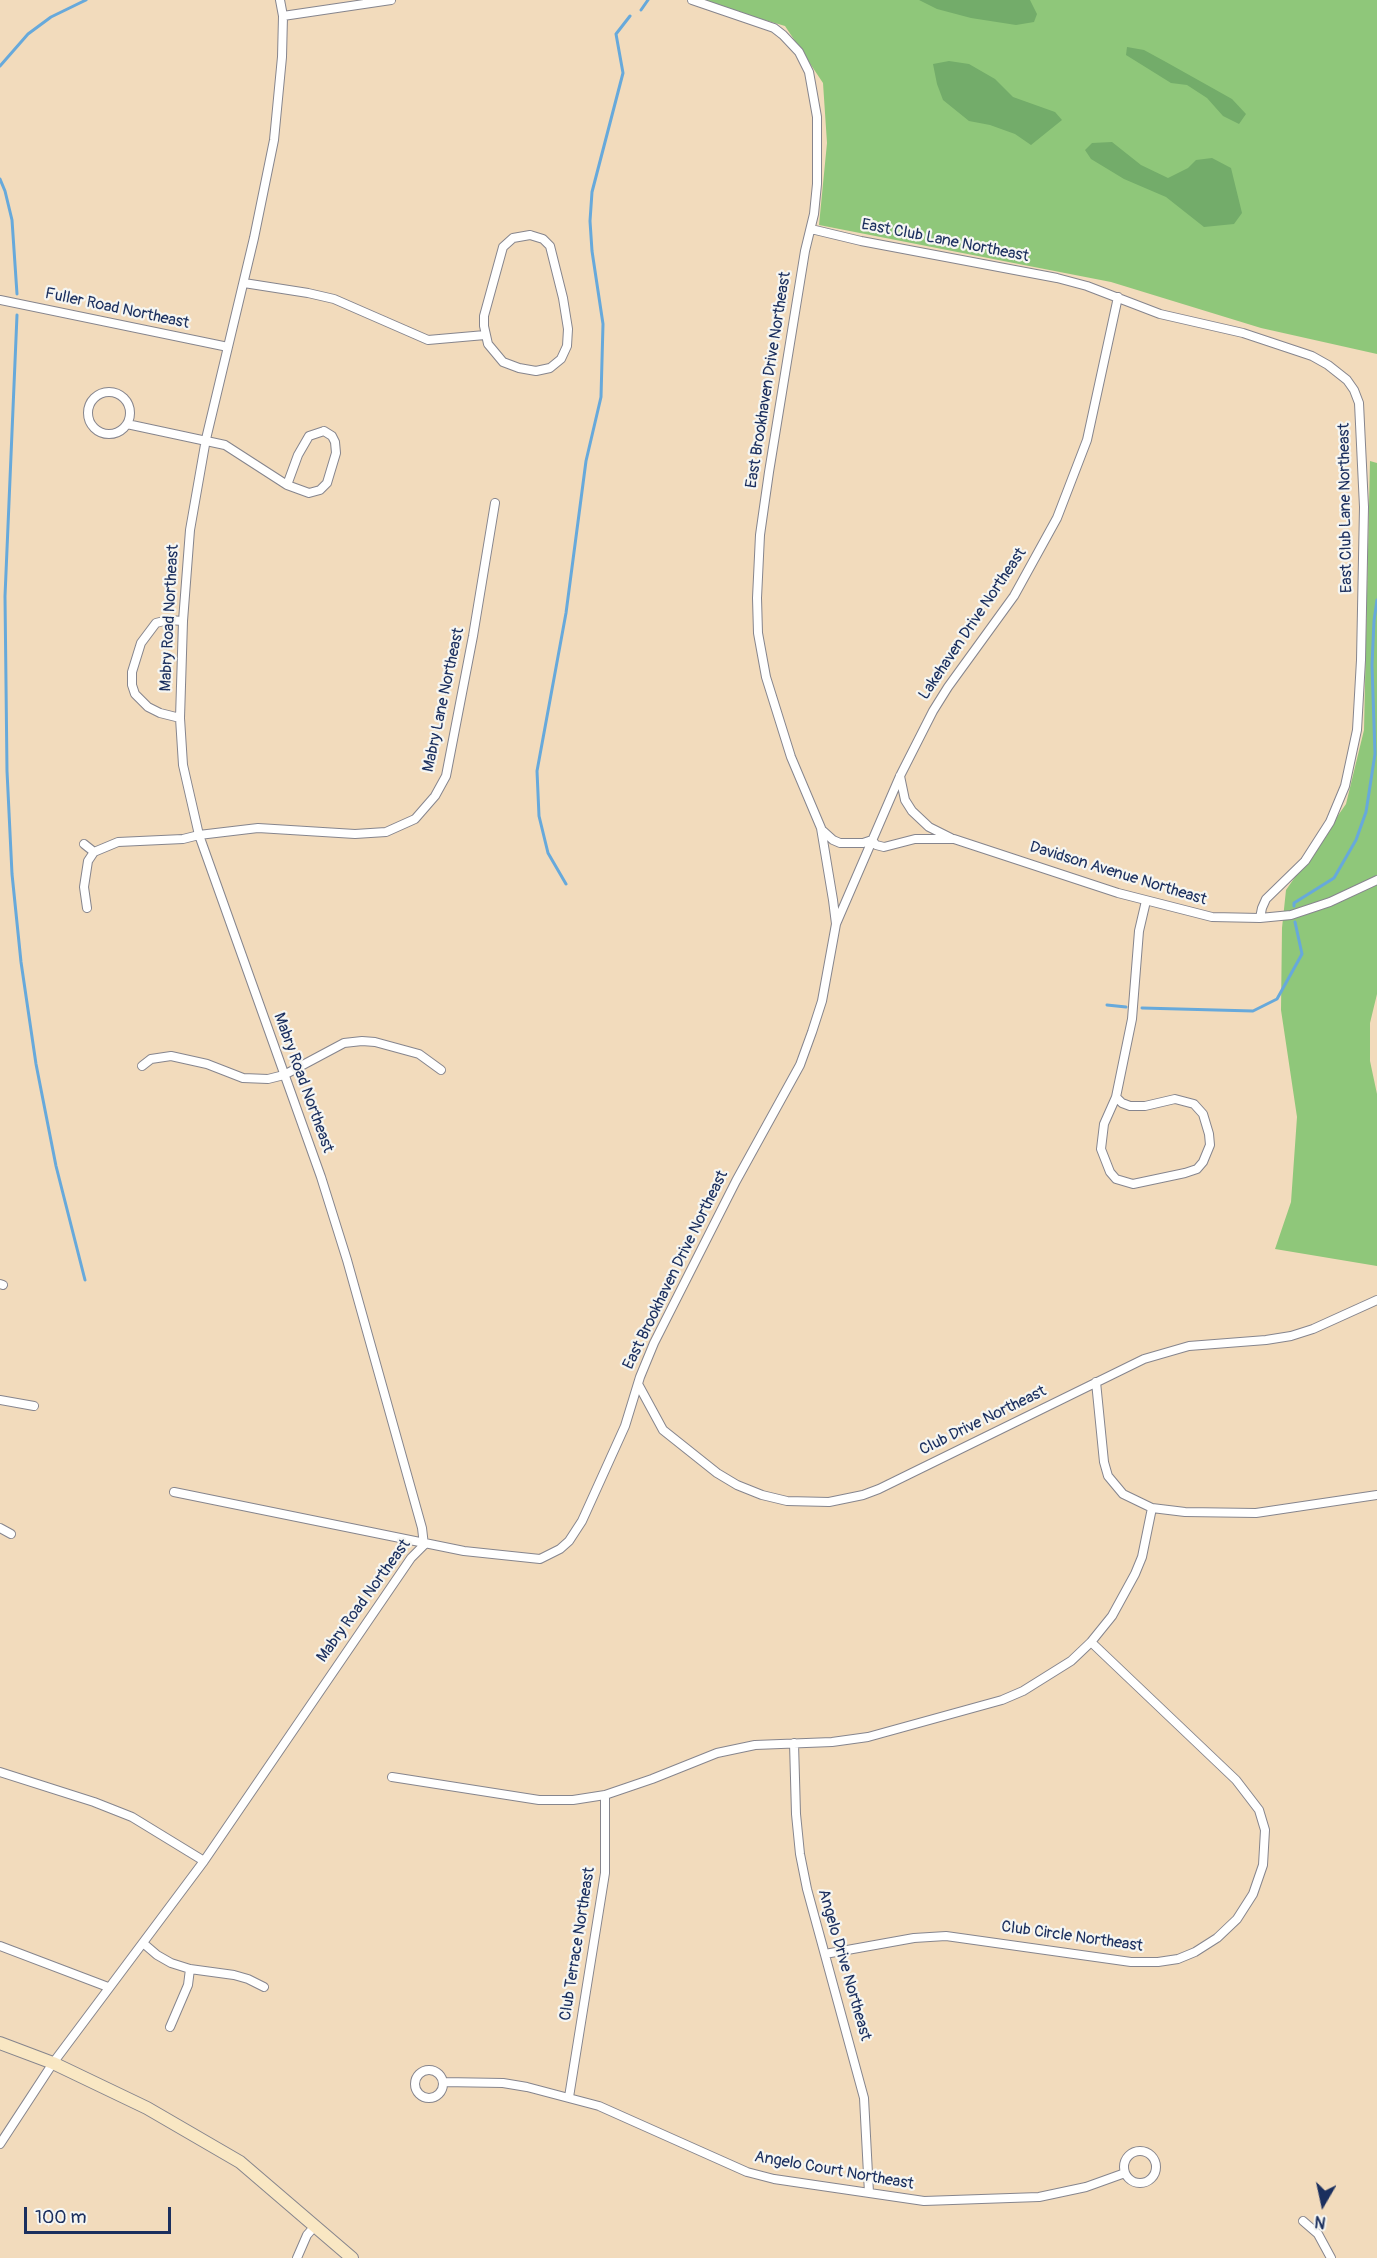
<!DOCTYPE html>
<html>
<head>
<meta charset="utf-8">
<style>
	body { margin:0 }
	#map { position:relative; width:1377px; height:2258px; overflow:hidden; background:#f2dbbc; font-family:Pangolin,sans-serif }
	canvas { display:block }
	.north { position:absolute; left:1293px; top:2174px; width:60px; height:60px; -webkit-text-stroke:4px #f6f6f2; paint-order:stroke; rotate:189deg; font-size:16px; font-weight:700; line-height:24px; text-align:center; color:#1b2f5e }
	.north::after { content:''; display:block; margin:auto; width:21px; height:27px; background:#1b2f5e; clip-path:polygon(50% 0,100% 100%,50% 72%,0 100%) }
	.scale { position:absolute; left:24px; top:2207px; width:147px; height:27px; box-sizing:border-box; border:3px solid #1b2f5e; border-top:0; padding-left:8px; font-size:18px; line-height:21px; white-space:nowrap; color:#1b2f5e; -webkit-text-stroke:4px #f6f6f2; paint-order:stroke }
</style>
</head>
<body>
<div id="map">
<canvas width="1377" height="2258"></canvas>
<div class="north">N</div>
<div class="scale">100 m</div>
</div>
<script>
const c = document.querySelector('canvas').getContext('2d');
c.lineJoin = 'round';
function fill(path, color) {
  c.fillStyle = color;
  c.fill(path, 'evenodd');
}
function shape(rows) {
  const path = new Path2D();
  for (const r of rows) {
    if (r.length === 3) {
      path.moveTo(r[0] + r[2], r[1]);
      path.arc(r[0], r[1], r[2], 0, 2 * Math.PI);
      continue;
    }
    path.moveTo(r[0], r[1]);
    for (let i = 2; i < r.length; i += 2) path.lineTo(r[i], r[i + 1]);
  }
  return path;
}
function trace(path, color, width, dash) {
  c.strokeStyle = color;
  c.lineWidth = width;
  c.lineCap = dash ? 'butt' : 'round';
  c.setLineDash(dash || []);
  c.stroke(path);
}
function drawText(font, color, halo, rows, align = 'center') {
  c.font = font + ' Pangolin,sans-serif';
  c.lineWidth = 4.5;
  c.setLineDash([]);
  c.textBaseline = 'middle';
  c.strokeStyle = halo;
  c.fillStyle = color;
  for (const [text, x, y, turn = 0] of rows) {
    c.save();
    c.translate(x, y);
    c.rotate((+turn || 0) * Math.PI / 180);
    c.textAlign = isNaN(turn) ? turn : align;
    if (halo) c.strokeText(text, 0, 0);
    c.fillText(text, 0, 0);
    c.restore();
  }
}
const green = shape([
	[697,0,1377,0,1377,354,1261,328,1111,282,819,225,827,143,823,83,785,26],
	[1370,461,1377,463,1377,994,1370,1023,1370,1061,1377,1094,1377,1266,1275,1249,1291,1202,1297,1117,1281,1010,1282,928,1286,890,1346,804,1364,730]
]);
const forest = shape([
	[919,0,1030,0,1037,14,1034,22,1016,25,971,18,937,9],
	[1127,47,1144,50,1166,62,1232,99,1246,114,1239,124,1223,116,1207,98,1187,85,1171,83,1126,55],
	[949,61,969,64,995,79,1013,97,1055,112,1062,120,1031,145,1015,134,990,125,969,121,943,100,937,84,933,64],
	[1112,142,1141,165,1168,178,1188,168,1196,160,1212,158,1231,168,1242,213,1234,224,1204,227,1166,197,1124,179,1091,159,1085,150,1092,143]
]);
const stream = shape([
	[641,10,648,0],
	[0,66,28,34,51,17,86,0],
	[0,179,5,191,12,220,17,294],
	[17,315,5,596,7,771,12,874,21,962,36,1064,56,1166,85,1280],
	[566,884,548,853,539,816,537,771,566,613,586,461,601,397,603,324,592,251,590,221,592,192,623,73,616,34,630,16],
	[1294,906,1294,903,1334,878,1356,840,1366,812,1375,754,1372,665,1374,621,1377,600],
	[1107,1005,1126,1007],
	[1142,1008,1253,1011,1277,999,1302,954,1295,922]
]);
const street = shape([
	[280,0,283,16,282,57,274,140,254,238,206,439,190,530,183,621,180,718,183,765,199,835,321,1177,347,1260,422,1528,424,1545],
	[283,16,391,0],
	[811,229,861,241,1057,278,1087,286,1160,314,1243,333,1312,356,1328,365,1347,380,1354,390,1359,403,1364,507,1361,660,1357,730,1345,786,1330,822,1305,861,1266,899,1262,908,1260,918],
	[530,235,543,239,550,246,563,298,568,329,567,346,561,359,550,368,536,371,519,368,503,362,488,344,484,326,484,316,503,247,513,238,530,235],
	[244,283,308,293,334,299,428,340,485,335],
	[0,300,228,347],
	[109,413,21],
	[127,424,225,445,287,485],
	[324,431,332,436,335,442,336,453,327,483,320,490,309,493,287,485,298,455,309,436,324,431],
	[180,718,160,713,148,707,135,694,132,685,132,672,141,643,156,623,168,620,183,621],
	[900,776,905,800,912,811,929,827,951,838],
	[823,831,833,840,840,843,863,843,872,840],
	[872,840,876,845,884,847,915,839,954,839,1118,893,1212,917,1260,918,1291,915,1330,902,1377,880],
	[84,844,94,852],
	[87,908,84,887,88,861,94,852,118,842,183,839,199,835,258,828,355,834,386,832,415,819,435,796,446,776,473,636,495,503],
	[836,924,900,776,933,711,948,687,1014,596,1057,518,1087,440,1118,297],
	[142,1066,151,1059,171,1056,207,1064,243,1078,268,1079,284,1075,344,1043,362,1041,375,1042,419,1054,441,1070],
	[1116,1097,1122,1103,1130,1106,1145,1106,1175,1099,1194,1104,1203,1114,1209,1134,1210,1145,1203,1162,1197,1169,1185,1173,1133,1184,1116,1179,1110,1172,1101,1149,1104,1124,1116,1097,1132,1019,1139,931,1146,901],
	[0,1284,3,1285],
	[1096,1382,1104,1462,1108,1476,1123,1494,1152,1508,1185,1512,1256,1513,1377,1495],
	[638,1384,663,1430,717,1473,737,1485,762,1495,787,1501,829,1502,863,1495,879,1489,1144,1359,1189,1346,1266,1340,1291,1336,1313,1329,1377,1300],
	[0,1400,34,1406],
	[174,1492,464,1551,540,1559,560,1549,569,1541,582,1521,625,1426,640,1377,654,1343,736,1181,800,1065,812,1032,822,1001,836,924,833,900,821,828,791,757,766,677,758,633,757,598,760,535,769,472,805,251,814,214,817,184,817,117,809,72,799,52,783,35,774,28,692,0],
	[0,1528,11,1534],
	[794,1743,796,1814,800,1854,807,1889,864,2098,869,2193],
	[0,1772,94,1802,132,1817,204,1861],
	[392,1777,539,1800,573,1800,605,1795,652,1779,717,1753,755,1745,832,1742,868,1737,1002,1700,1023,1691,1071,1661,1091,1642,1112,1616,1135,1574,1142,1557,1152,1508],
	[143,1943,157,1955,171,1963,190,1969,234,1975,248,1979,264,1987],
	[0,1946,108,1987],
	[825,1954,914,1938,946,1936,1131,1962,1158,1962,1178,1959,1195,1952,1217,1938,1237,1919,1253,1894,1263,1865,1265,1830,1259,1810,1236,1780,1091,1642],
	[170,2027,188,1985,190,1969],
	[429,2084,14],
	[443,2082,503,2083,527,2087,599,2106,747,2172,774,2179,924,2201,1039,2197,1086,2187,1125,2173],
	[569,2097,605,1873,605,1795],
	[0,2144,53,2063,204,1861,411,1558,424,1545],
	[1140,2167,16],
	[1303,2221,1318,2234,1331,2258],
	[297,2258,307,2235,315,2226]
]);
const secondary = shape([
	[0,2043,53,2063,147,2108,240,2162,352,2258]
]);
const streetNames = [
	["East Club Lane Northeast",945,241,11],
	["Fuller Road Northeast",117,309,12],
	["East Brookhaven Drive Northeast",769,380,-81],
	["East Club Lane Northeast",1346,508,-91],
	["Mabry Road Northeast",170,618,-87],
	["Lakehaven Drive Northeast",973,624,-56],
	["Mabry Lane Northeast",444,700,-78],
	["Davidson Avenue Northeast",1118,874,17],
	["Mabry Road Northeast",303,1083,70],
	["East Brookhaven Drive Northeast",676,1270,-64],
	["Club Drive Northeast",983,1421,-26],
	["Mabry Road Northeast",364,1601,-54],
	["Club Circle Northeast",1072,1937,8],
	["Club Terrace Northeast",578,1944,-81],
	["Angelo Drive Northeast",844,1965,74],
	["Angelo Court Northeast",834,2171,10]
];
fill(green, '#8fc77a');
fill(forest, '#73ac6a');
trace(stream, '#67a9db', 3);
trace(street, '#86858d', 10);
trace(secondary, '#86858d', 14);
trace(street, '#fff', 8);
trace(secondary, '#f9e7c3', 12);
drawText('16px', '#1b2f5e', '#f6f6f2', streetNames);
</script>
</body>
</html>
